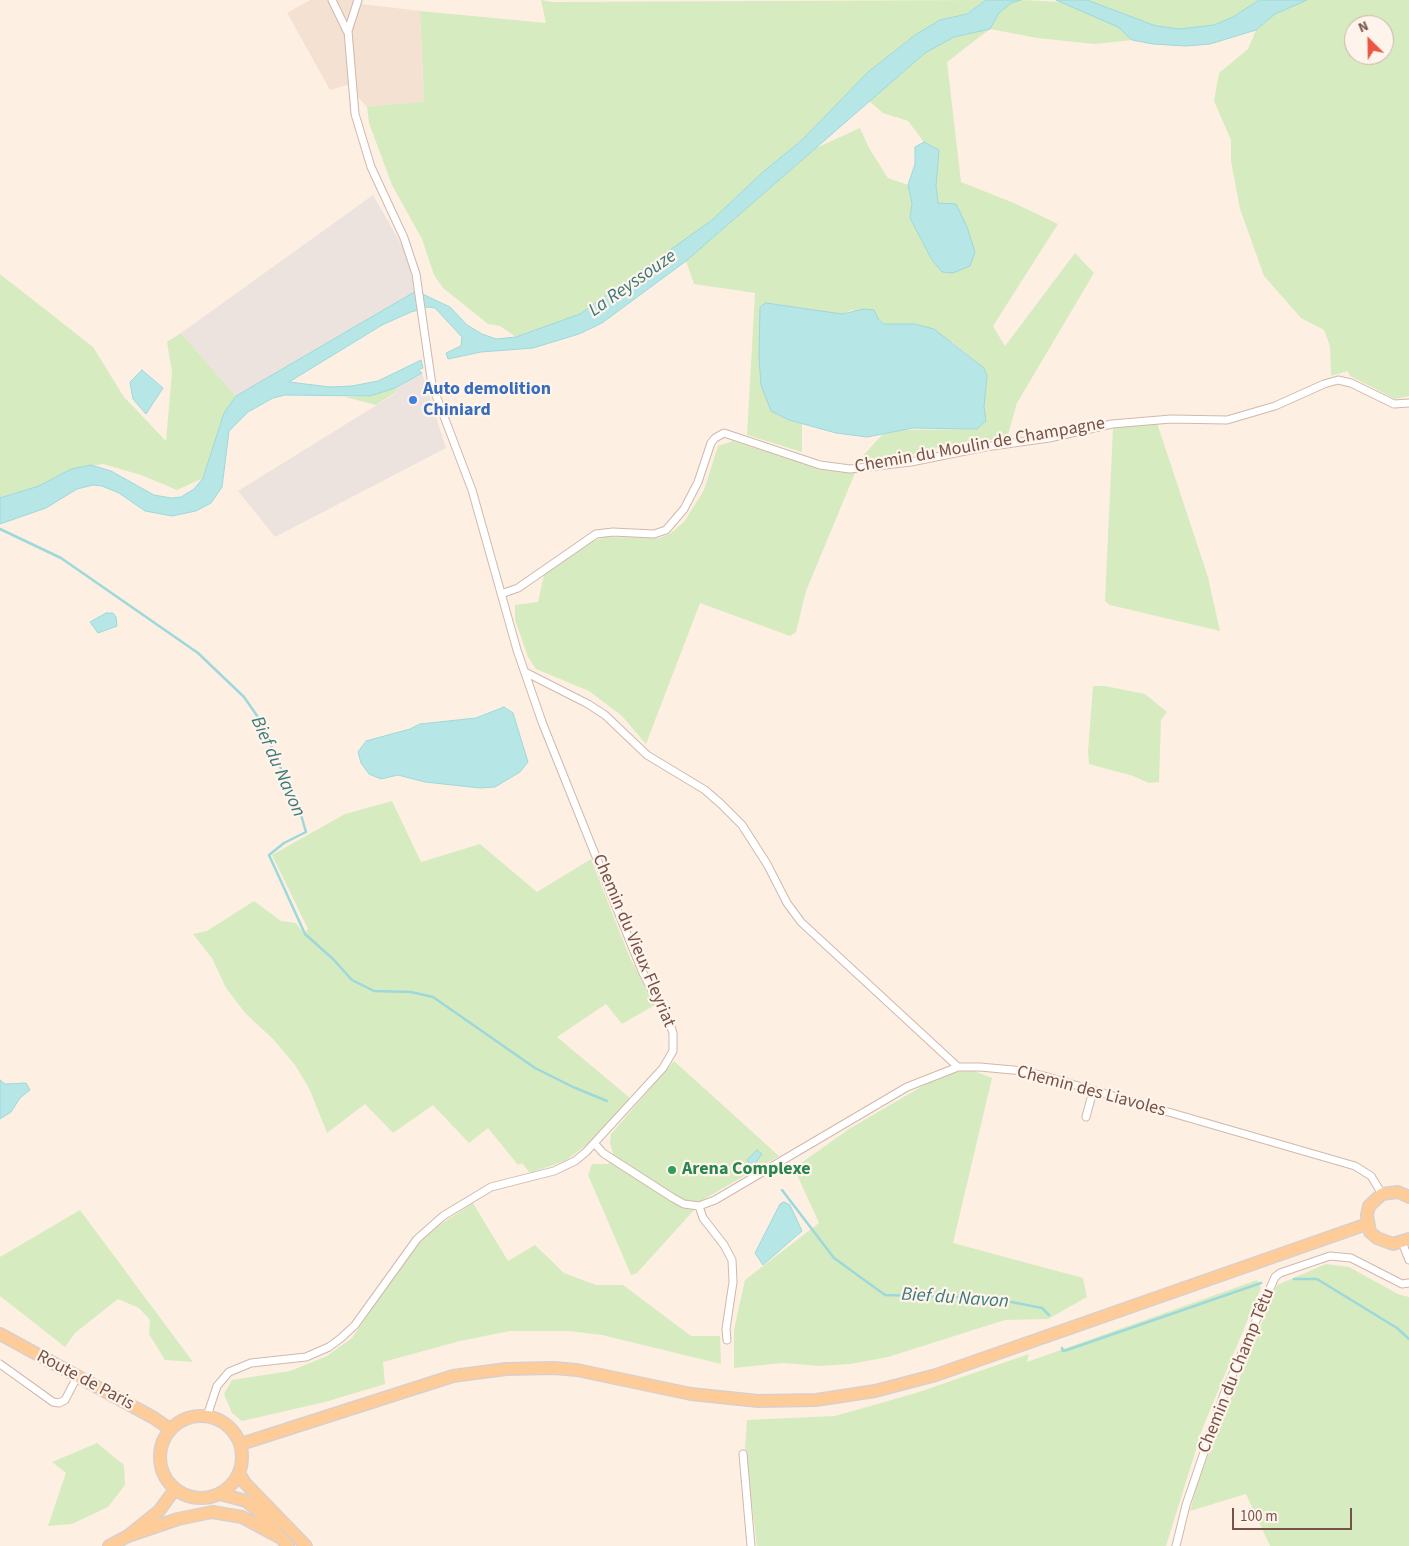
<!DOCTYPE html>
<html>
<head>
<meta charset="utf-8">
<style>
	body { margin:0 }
	#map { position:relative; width:1409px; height:1546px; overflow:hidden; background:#fdf0e3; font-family:"Source Sans 3",sans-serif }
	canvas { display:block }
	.north { position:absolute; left:1344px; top:15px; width:50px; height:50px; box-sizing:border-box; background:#fff4eb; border:1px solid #c8b4aa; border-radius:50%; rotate:337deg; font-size:14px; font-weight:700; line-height:20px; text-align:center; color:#765348 }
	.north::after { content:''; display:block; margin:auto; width:18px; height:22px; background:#ec5444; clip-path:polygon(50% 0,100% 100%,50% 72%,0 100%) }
	.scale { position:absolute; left:1232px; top:1508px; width:120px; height:22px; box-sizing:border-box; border:2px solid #765348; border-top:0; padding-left:6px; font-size:15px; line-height:18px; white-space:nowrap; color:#765348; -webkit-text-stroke:4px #fff4eb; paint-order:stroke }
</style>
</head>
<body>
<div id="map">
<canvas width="1409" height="1546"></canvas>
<div class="north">N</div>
<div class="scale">100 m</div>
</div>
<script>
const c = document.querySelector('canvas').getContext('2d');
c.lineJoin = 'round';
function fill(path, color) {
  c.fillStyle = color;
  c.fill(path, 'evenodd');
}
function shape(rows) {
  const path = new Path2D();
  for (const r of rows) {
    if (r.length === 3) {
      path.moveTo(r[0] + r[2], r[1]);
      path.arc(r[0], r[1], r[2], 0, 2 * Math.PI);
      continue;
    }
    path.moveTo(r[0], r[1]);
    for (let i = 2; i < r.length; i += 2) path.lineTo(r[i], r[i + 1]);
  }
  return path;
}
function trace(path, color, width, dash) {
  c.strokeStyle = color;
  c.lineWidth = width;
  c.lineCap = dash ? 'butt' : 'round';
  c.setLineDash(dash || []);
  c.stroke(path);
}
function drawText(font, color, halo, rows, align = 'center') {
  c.font = font + ' "Source Sans 3",sans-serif';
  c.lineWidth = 4.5;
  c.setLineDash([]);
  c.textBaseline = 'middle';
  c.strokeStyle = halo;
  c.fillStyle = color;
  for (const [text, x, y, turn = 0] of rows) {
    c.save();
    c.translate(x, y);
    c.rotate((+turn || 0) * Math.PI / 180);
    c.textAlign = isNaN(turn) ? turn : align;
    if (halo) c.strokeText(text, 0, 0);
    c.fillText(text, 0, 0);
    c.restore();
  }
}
const residential = shape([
	[310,0,363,0,362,4,420,11,424,101,367,107,347,85,330,90,287,13]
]);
const industrial = shape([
	[373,195,404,249,416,291,236,396,181,333],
	[422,373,446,448,275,537,238,491,396,393,395,388]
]);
const green = shape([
	[541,0,552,2,986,0,967,14,940,20,915,35,868,72,802,140,763,172,712,220,632,278,580,314,516,337,500,326,488,324,443,288,434,275,422,239,392,185,369,123,367,107,424,101,420,11,546,23],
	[1021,0,1063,2,1118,27,1132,40,1095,44,1037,38,990,29,947,62,961,182,1014,203,1058,224,993,326,1005,346,1075,253,1094,273,1017,403,1007,438,951,445,880,462,859,460,882,435,897,430,977,429,986,421,984,407,987,376,984,368,952,342,884,324,878,319,852,310,842,314,828,313,767,303,760,307,761,385,789,420,802,424,802,452,747,435,755,293,694,284,686,261,816,148,860,128,869,148,888,178,908,185,912,204,910,218,932,260,942,272,936,186,939,150,924,142,908,121,883,113,869,101,925,53,954,37,989,29,999,13,1011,3],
	[1087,0,1259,0,1233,17,1214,25,1180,29,1156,26],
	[1307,0,1409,0,1409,396,1395,399,1350,376,1348,371,1331,376,1330,346,1324,330,1301,318,1264,276,1240,209,1231,161,1231,140,1214,101,1219,73,1248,49,1256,30,1275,14],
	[1354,25,1384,25,1384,55,1354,55],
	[0,274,93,347,124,397,166,441,172,372,167,342,181,333,236,396,224,413,203,478,177,490,141,475,103,464,71,469,39,486,0,498],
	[395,388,396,392,376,405,345,397,370,396],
	[1157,423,1208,577,1220,631,1110,605,1105,601,1113,428],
	[733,441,825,470,855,473,806,591,796,632,790,636,700,603,646,744,622,716,589,691,536,669,528,657,515,620,515,605,538,602,544,575,593,541,605,537,660,538,671,533,684,522,704,490,718,446],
	[1093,686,1105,686,1145,694,1167,712,1161,720,1159,782,1149,783,1133,776,1089,764,1088,752],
	[392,801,421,862,480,844,537,892,591,859,630,958,655,1005,622,1024,606,1004,557,1037,630,1098,592,1141,565,1161,530,1173,522,1163,518,1165,488,1128,469,1143,433,1105,393,1133,365,1104,327,1133,309,1088,295,1065,274,1040,246,1014,226,988,212,958,193,934,207,931,254,901,281,921,296,923,304,934,308,929,272,855,345,814],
	[674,1061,779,1156,704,1199,637,1273,631,1275,588,1175,592,1164,608,1164,613,1153,610,1143,611,1134],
	[972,1070,992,1078,953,1243,1083,1278,1087,1297,1048,1319,1005,1320,888,1357,850,1364,820,1366,783,1363,734,1368,734,1330,745,1280,819,1223,794,1168,849,1129,926,1084,951,1073],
	[473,1203,508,1261,535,1245,564,1273,596,1285,623,1285,691,1336,720,1336,721,1364,602,1335,569,1331,510,1331,460,1341,383,1362,385,1384,325,1402,242,1421,232,1413,224,1394,232,1380,290,1371,327,1356,352,1338,411,1252,432,1230],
	[80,1210,193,1362,165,1360,149,1334,150,1320,139,1308,118,1299,75,1333,65,1347,0,1296,0,1257],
	[1326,1264,1349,1267,1398,1294,1409,1297,1409,1546,1270,1546,1246,1494,1190,1511,1199,1478,1277,1285],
	[1257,1280,1261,1288,1203,1427,1166,1546,757,1546,745,1449,747,1420,835,1416,916,1393,1029,1354,1027,1362],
	[97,1443,124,1465,125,1485,108,1507,72,1524,48,1526,66,1473,52,1462]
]);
const water = shape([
	[986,0,1021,0,1011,3,999,13,990,29,954,37,925,53,686,261,602,323,579,334,533,348,481,352,448,359,446,353,461,346,462,337,435,308,428,307,411,312,382,325,289,382,330,387,352,386,378,381,421,360,423,368,418,370,422,373,395,388,370,396,285,395,273,398,248,412,229,431,222,487,211,503,196,511,172,516,145,511,119,493,102,486,93,485,77,489,46,508,0,524,0,498,39,486,71,469,91,465,111,471,154,495,171,498,181,497,194,489,203,478,224,413,236,396,416,291,450,307,467,325,482,334,496,339,516,337,580,314,712,220,763,172,802,140,868,72,915,35,940,20,967,14,986,0],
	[1056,0,1087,0,1156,26,1180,29,1214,25,1233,17,1259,0,1307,0,1275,14,1256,30,1210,44,1186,46,1153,44,1132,40,1118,27,1056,0],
	[924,142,939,150,936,186,938,203,956,204,967,227,975,252,970,266,953,273,942,272,932,260,910,218,912,204,908,185,915,164,915,147,924,142],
	[766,303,842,314,864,309,874,310,878,319,884,324,915,324,934,329,984,368,987,376,984,407,986,421,977,429,913,428,867,437,836,433,789,420,771,411,761,385,759,357,760,307,766,303],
	[142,370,163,388,146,414,133,399,130,382,142,370],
	[106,613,113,613,116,617,117,626,98,633,90,622,106,613],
	[504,707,513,713,528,762,520,772,495,787,480,788,425,782,398,775,381,779,369,774,361,763,358,752,366,741,410,729,420,724,476,718,504,707],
	[0,1080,5,1084,26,1083,30,1090,20,1098,11,1112,0,1119,0,1080],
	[757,1150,762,1154,752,1167,747,1160,757,1150],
	[784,1202,790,1205,802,1231,763,1265,755,1253,780,1204,784,1202]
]);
const stream = shape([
	[0,529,61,558,198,653,244,697,260,720,301,815,306,832,284,843,269,855,305,934,333,959,352,980,374,991,411,992,433,997,535,1068,573,1087,607,1101],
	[782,1190,834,1258,885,1295,991,1298,1042,1308,1049,1315],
	[1294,1279,1317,1279,1397,1328,1409,1339],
	[1062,1348,1063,1351,1067,1350,1261,1283]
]);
const street = shape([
	[332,0,347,31],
	[501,594,518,588,596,534,613,532,654,534,666,530,684,509,698,482,711,443,715,438,724,433,820,465,850,469,911,462,985,447,1049,438,1112,424,1171,419,1227,420,1275,406,1324,384,1338,380,1351,383,1394,404,1409,403],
	[525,672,588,704,605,715,647,755,705,790,721,804,742,825,767,864,787,903,801,922,958,1067],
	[1086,1117,1093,1091],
	[595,1144,603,1153,673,1198,684,1204,699,1206,715,1200,907,1087,958,1067,980,1067,1024,1071,1044,1076,1355,1166,1371,1176,1382,1194],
	[699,1206,703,1218,724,1245,732,1260,733,1282,726,1329,727,1340],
	[1402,1242,1409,1260],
	[0,1364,53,1402,59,1403,65,1400,77,1377],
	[207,1416,217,1386,229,1372,251,1363,306,1357,329,1347,341,1338,355,1325,417,1239,443,1216,491,1187,554,1171,575,1161,586,1152,663,1068,673,1051,673,1033,670,1024,643,973,631,944,542,722,517,650,472,490,432,385,416,274,404,238,371,167,355,114,348,31,358,0],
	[743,1454,751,1546],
	[1176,1546,1186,1505,1224,1394,1275,1277,1280,1273,1330,1256,1351,1258,1402,1284,1409,1283]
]);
const primary = shape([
	[1409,1197,1398,1192,1382,1194,1369,1206,1367,1215,1370,1232,1377,1238,1393,1244,1409,1239],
	[0,1334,154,1418,170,1429],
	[201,1457,41],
	[241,1444,453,1376,506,1369,554,1368,577,1370,691,1394,758,1401,816,1400,875,1391,936,1375,1367,1224],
	[239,1473,245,1483,306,1546],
	[220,1494,246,1501,256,1509,288,1546],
	[128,1536,178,1519,212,1512,242,1517,281,1538],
	[109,1546,128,1536,159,1511,175,1489]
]);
const markers = [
	[413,400,5,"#3f7fe0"],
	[672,1170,5,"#2e9e5b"]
];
const shopNames = [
	["Auto demolition",423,390],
	["Chiniard",423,411]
];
const streetNames = [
	["Chemin du Moulin de Champagne",980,446,-10],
	["Chemin du Vieux Fleyriat",633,941,67],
	["Chemin des Liavoles",1091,1092,15],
	["Chemin du Champ Têtu",1237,1371,-68],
	["Route de Paris",85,1381,28]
];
const leisureNames = [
	["Arena Complexe",682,1170]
];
const waterNames = [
	["La Reyssouze",633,284,-35],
	["Bief du Navon",277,767,66],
	["Bief du Navon",955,1299,4]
];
fill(residential, '#f5e1d1');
fill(industrial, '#ece3de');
fill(green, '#d7ebc1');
fill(water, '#b7e6e7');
trace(water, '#9dd8da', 1);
trace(stream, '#9dd8da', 2.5);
trace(street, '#d1b8ac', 9);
trace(primary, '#d9cfcc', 14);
trace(street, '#fff', 7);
trace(primary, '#fecc99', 11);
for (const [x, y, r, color] of markers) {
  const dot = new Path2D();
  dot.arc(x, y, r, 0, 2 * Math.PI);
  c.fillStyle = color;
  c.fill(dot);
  trace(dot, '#fff4eb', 2);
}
drawText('bold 18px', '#366cbe', '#fff4eb', shopNames, 'left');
drawText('18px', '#765348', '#fff4eb', streetNames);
drawText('bold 18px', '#27864d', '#fff4eb', leisureNames, 'left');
drawText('italic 19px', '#3b7a7c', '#fff4eb', waterNames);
</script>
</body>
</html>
